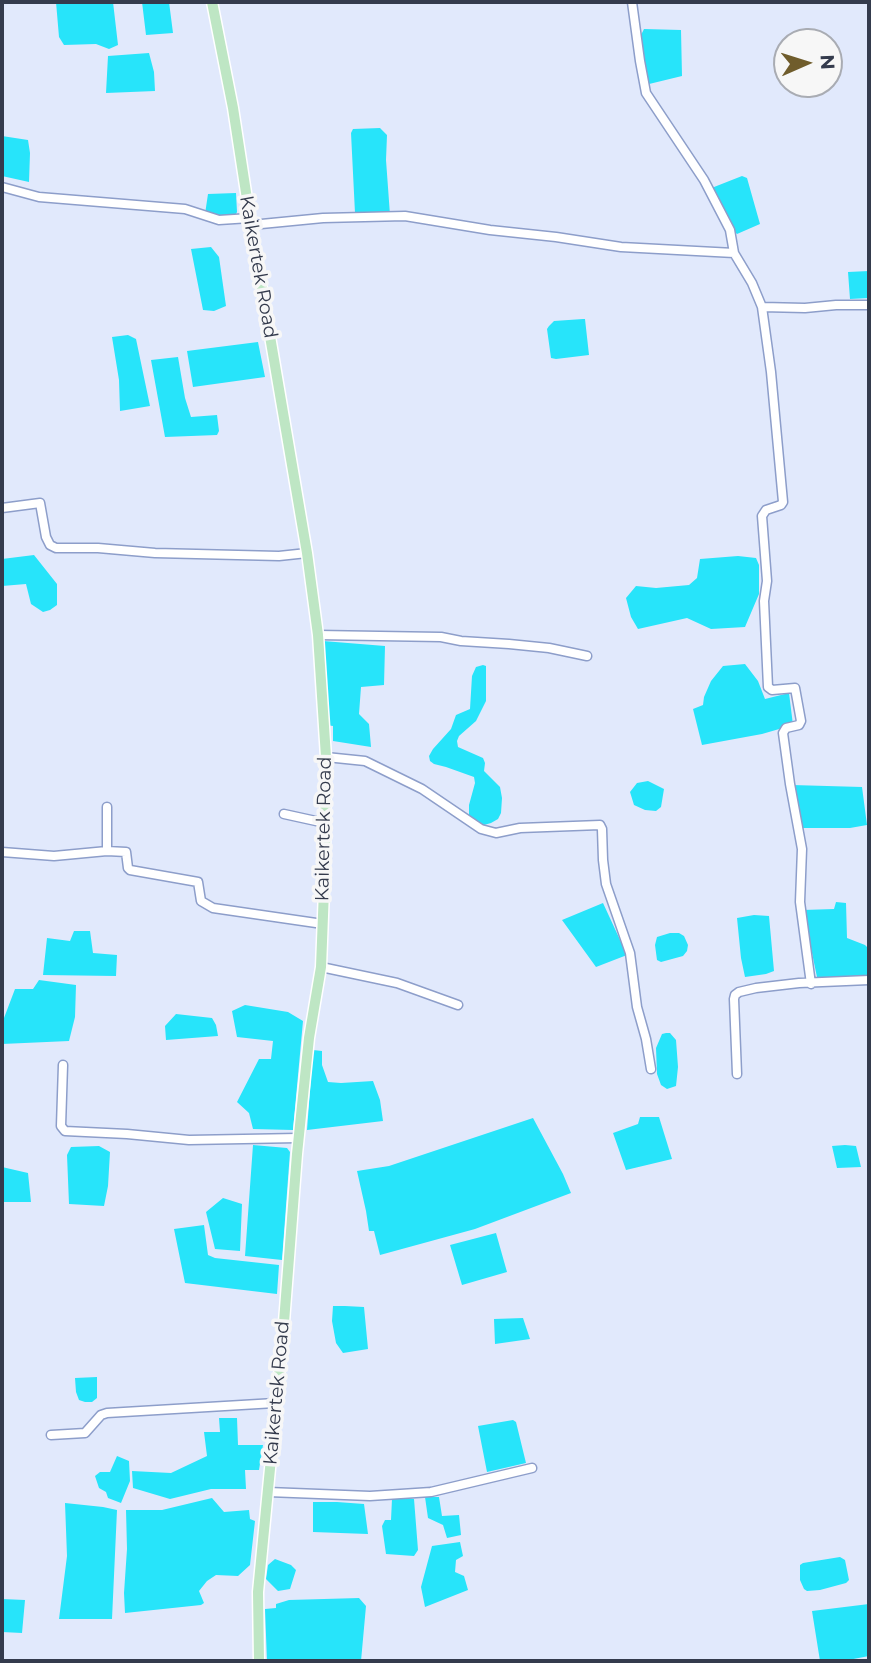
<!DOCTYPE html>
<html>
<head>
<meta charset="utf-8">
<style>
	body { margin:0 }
	#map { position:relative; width:871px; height:1663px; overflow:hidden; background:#e1e9fc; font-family:Montserrat,sans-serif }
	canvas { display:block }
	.frame { position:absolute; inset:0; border:4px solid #343b4d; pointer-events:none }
	.north { position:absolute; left:773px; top:28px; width:70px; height:70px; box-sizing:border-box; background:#f7f7f7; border:2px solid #a9acb3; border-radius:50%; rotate:87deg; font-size:19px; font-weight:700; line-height:28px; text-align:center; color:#343b4d }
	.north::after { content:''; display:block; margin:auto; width:24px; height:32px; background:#705d2c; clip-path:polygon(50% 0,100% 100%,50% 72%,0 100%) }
</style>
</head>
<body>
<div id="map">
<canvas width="871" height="1663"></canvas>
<div class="frame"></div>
<div class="north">N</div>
</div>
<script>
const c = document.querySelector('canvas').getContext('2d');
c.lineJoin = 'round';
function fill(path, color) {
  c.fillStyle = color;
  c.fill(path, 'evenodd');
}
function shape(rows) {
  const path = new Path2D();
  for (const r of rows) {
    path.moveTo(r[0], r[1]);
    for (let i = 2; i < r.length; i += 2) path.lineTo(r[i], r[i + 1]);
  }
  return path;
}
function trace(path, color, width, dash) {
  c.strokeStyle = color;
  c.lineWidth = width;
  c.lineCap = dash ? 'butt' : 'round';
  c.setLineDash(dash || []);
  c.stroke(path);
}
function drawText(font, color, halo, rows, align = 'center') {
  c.font = font + ' Montserrat,sans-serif';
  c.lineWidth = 7;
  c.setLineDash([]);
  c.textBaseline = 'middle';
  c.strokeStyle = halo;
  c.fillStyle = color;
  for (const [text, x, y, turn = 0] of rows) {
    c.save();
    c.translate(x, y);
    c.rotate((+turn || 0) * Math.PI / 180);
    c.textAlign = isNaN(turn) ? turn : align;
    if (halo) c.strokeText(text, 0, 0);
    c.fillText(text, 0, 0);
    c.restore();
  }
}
const water = shape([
	[56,2,113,2,118,45,109,49,96,44,64,45,59,37],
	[142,2,169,2,173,33,146,35],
	[644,29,681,30,682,76,645,85,638,41],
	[149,53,154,72,155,91,106,93,108,56],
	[380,128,387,135,386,160,390,215,355,213,351,133,353,129],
	[2,136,28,140,30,153,29,182,2,176],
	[742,176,747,178,760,224,737,234,731,228,709,189],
	[236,193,237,212,234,218,221,219,205,214,208,194],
	[211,247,219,257,226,306,214,311,203,310,191,249],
	[869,271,869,298,850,299,848,272],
	[583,319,585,319,589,355,556,359,551,358,547,329,549,326,554,321],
	[128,335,136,339,150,406,120,411,119,380,112,337],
	[258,342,265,377,193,387,187,351],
	[178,357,185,398,191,417,217,415,219,431,217,435,165,437,151,360],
	[34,555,57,584,57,605,50,610,43,612,31,604,26,584,2,586,2,559],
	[738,556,756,558,759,565,759,594,745,627,711,629,687,618,638,629,631,617,626,598,636,586,656,588,689,585,697,578,700,559],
	[323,641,385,646,384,685,361,687,359,714,369,724,371,747,333,741,333,726,326,725],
	[745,664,758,681,765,699,789,693,793,725,762,734,702,745,693,709,703,705,704,697,711,681,723,666],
	[483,665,486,666,486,701,476,721,459,736,457,741,458,747,483,758,485,763,484,771,500,787,502,798,501,813,498,819,491,823,484,825,471,820,469,815,469,805,475,783,474,777,446,767,434,764,430,761,429,756,433,749,451,729,456,715,470,709,472,676,476,667],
	[648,781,664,789,661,807,656,811,645,810,634,805,630,792,637,783],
	[792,785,862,787,867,825,850,828,803,828],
	[836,902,846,903,847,938,865,945,869,949,869,977,817,977,803,910,834,909],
	[603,903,627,955,596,967,562,920],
	[754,915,769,916,774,971,766,974,745,977,741,958,737,918],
	[74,931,90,931,93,953,117,955,116,976,43,975,47,938,70,941],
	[670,933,679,933,684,936,688,945,687,951,683,956,661,962,657,960,655,945,657,937],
	[39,980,76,985,75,1017,69,1041,2,1044,2,1019,4,1018,15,989,33,989],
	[245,1005,288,1012,303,1021,293,1130,253,1129,249,1113,237,1102,259,1059,271,1059,273,1041,237,1037,232,1011],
	[176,1014,212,1018,216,1025,218,1036,166,1040,165,1026],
	[666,1033,670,1033,676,1040,678,1067,676,1086,667,1089,661,1085,657,1074,656,1048,662,1034],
	[313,1050,322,1051,322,1065,328,1082,341,1083,373,1081,380,1100,383,1121,307,1130],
	[640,1117,659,1117,672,1159,626,1170,613,1133,638,1124],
	[533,1118,563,1174,571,1193,475,1229,380,1255,374,1231,369,1231,366,1211,357,1171,389,1166],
	[253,1145,287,1148,290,1152,282,1260,245,1256],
	[845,1145,856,1146,861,1167,837,1168,832,1146],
	[99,1146,110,1152,108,1186,104,1206,69,1204,67,1155,71,1147],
	[2,1167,28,1173,31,1202,2,1202],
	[223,1198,242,1204,240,1251,215,1249,206,1212],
	[204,1225,208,1255,215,1258,279,1265,277,1294,185,1283,174,1229],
	[496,1233,507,1272,462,1285,450,1245],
	[345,1306,364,1307,368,1349,343,1353,336,1343,332,1321,333,1306],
	[523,1318,530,1339,495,1344,494,1319],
	[97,1377,97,1398,92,1402,85,1402,79,1400,76,1392,75,1378],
	[219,1418,237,1418,238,1445,263,1445,259,1470,245,1470,246,1489,211,1489,170,1499,133,1488,132,1471,171,1473,207,1456,204,1432,220,1432],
	[513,1420,516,1422,526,1463,487,1472,478,1426],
	[117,1456,129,1461,130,1481,121,1503,108,1498,106,1492,99,1488,95,1476,100,1472,110,1472],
	[396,1496,414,1499,418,1550,414,1556,386,1554,382,1526,385,1520,391,1520,392,1499],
	[425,1497,439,1497,442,1516,459,1515,461,1535,447,1538,443,1525,428,1518],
	[212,1498,224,1512,249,1510,250,1519,255,1521,250,1565,238,1576,216,1575,207,1581,199,1591,204,1603,201,1605,125,1613,124,1593,127,1549,126,1510,162,1510],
	[313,1502,337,1502,364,1504,368,1534,313,1532],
	[65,1503,103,1507,117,1510,112,1619,59,1619,67,1556],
	[460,1542,463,1556,456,1560,455,1572,464,1576,468,1590,425,1607,421,1587,432,1546],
	[840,1557,845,1560,849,1580,846,1583,820,1590,807,1591,804,1589,800,1580,800,1565,803,1563],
	[275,1559,291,1565,296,1570,290,1589,278,1591,266,1579,268,1565],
	[359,1598,366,1606,361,1661,267,1661,265,1609,276,1608,276,1604,289,1600],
	[2,1599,25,1600,22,1633,2,1632],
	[869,1604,869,1656,843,1661,820,1661,812,1611]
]);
const minor = shape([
	[2,187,39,197,185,209,219,220,250,218],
	[251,225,323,218,405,216,490,230,556,237,621,247,734,253,730,230,704,180,646,93,640,61,632,2],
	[734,253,752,283,762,307,771,372,783,502,781,505,766,510,762,516,767,581,764,601,768,687,772,690,795,688,801,721,799,725,786,728,783,733,790,784,802,849,800,902,811,984],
	[762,307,805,308,836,305,869,305],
	[2,508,40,503,46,537,50,545,56,548,98,548,155,553,279,556,307,553],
	[318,635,441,637,461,641,509,644,549,648,587,656],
	[326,757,365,761,422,789,481,829,496,833,520,828,600,825,602,829,603,860,606,884,630,953,637,1007,646,1039,651,1069],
	[284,814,325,823],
	[107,851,126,852,128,868,130,870,198,882,201,901,213,908,323,924],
	[2,852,54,856,107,851,107,807],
	[321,967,397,983,458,1005],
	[63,1065,61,1126,65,1131,127,1134,189,1140,298,1138],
	[737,1074,734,999,735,995,739,992,756,988,799,983,869,980],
	[51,1435,85,1433,101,1415,107,1413,275,1403],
	[268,1492,370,1496,431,1492,532,1468]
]);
const major = shape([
	[212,2,233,108,251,225,307,553,318,635,326,757,325,864,321,967,309,1038,297,1154,283,1335,258,1592,259,1661]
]);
const streetNames = [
	["Kaikertek Road",258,267,80],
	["Kaikertek Road",324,829,-89],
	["Kaikertek Road",277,1393,-85]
];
fill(water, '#27e4fa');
trace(minor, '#8d9eca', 11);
trace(major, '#fff', 13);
trace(minor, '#fff', 8);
trace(major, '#bee6c4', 10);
drawText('19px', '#343b4d', '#f7f7f7', streetNames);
</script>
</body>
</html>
